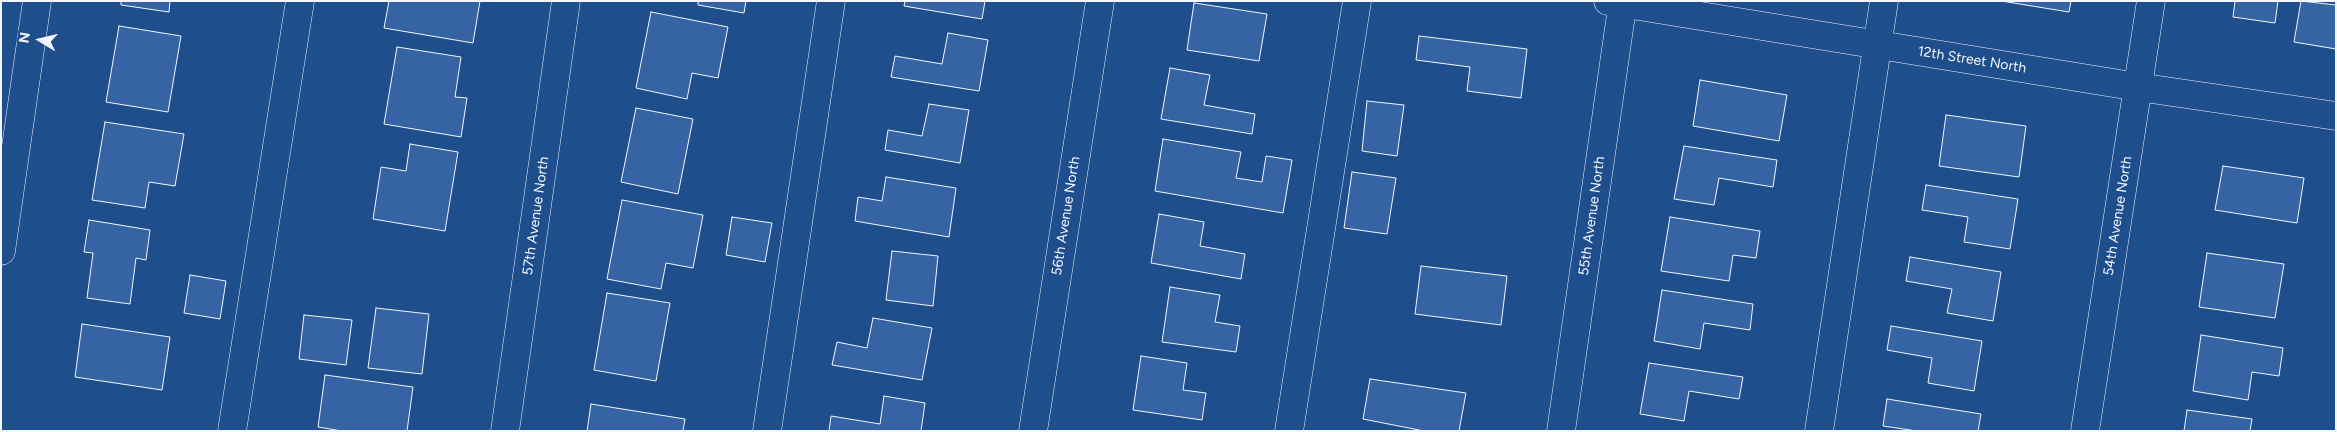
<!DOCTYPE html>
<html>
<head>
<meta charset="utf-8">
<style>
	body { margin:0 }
	#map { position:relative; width:2337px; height:432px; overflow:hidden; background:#1f4e8c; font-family:Figtree,sans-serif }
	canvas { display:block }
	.frame { position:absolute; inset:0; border:2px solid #f2f6ff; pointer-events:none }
	.north { position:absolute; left:15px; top:15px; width:50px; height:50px; -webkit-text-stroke:4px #1f4e8c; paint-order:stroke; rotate:279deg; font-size:14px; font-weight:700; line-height:20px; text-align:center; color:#f2f6ff }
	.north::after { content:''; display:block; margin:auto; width:18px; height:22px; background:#f2f6ff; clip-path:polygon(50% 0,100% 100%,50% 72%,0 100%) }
</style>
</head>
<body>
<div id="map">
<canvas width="2337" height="432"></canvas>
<div class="frame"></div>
<div class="north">N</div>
</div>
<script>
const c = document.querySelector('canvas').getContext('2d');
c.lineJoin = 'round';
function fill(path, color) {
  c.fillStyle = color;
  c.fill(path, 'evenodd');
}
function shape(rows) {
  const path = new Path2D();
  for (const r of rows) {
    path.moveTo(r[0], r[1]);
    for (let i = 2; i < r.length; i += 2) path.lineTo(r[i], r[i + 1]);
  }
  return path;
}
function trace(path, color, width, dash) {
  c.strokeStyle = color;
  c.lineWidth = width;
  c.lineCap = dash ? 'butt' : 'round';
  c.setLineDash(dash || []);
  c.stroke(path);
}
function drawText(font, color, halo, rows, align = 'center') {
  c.font = font + ' Figtree,sans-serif';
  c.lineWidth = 4;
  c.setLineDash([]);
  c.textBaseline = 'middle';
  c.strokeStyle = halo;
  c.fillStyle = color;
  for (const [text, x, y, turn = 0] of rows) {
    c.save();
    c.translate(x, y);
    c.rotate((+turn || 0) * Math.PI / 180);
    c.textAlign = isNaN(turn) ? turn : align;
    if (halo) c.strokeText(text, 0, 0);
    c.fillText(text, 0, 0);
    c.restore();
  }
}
const building = shape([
	[121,1,170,1,169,12,121,5,121,1],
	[389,1,480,1,473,43,384,28,389,1],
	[698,1,746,1,744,13,698,5,698,1],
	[905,1,985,1,982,19,904,6,905,1],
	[2001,1,2071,1,2069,12,2001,1],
	[2235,1,2278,1,2275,23,2233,17,2235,1],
	[2301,1,2336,5,2336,49,2294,42,2301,1],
	[1194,3,1267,14,1259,61,1187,50,1194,3],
	[651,12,728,27,718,78,692,73,687,99,636,88,651,12],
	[119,26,181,36,168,112,106,102,119,26],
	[948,33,988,40,979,91,891,77,895,56,942,64,948,33],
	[1419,36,1527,49,1521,98,1467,91,1470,67,1416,60,1419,36],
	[397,47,461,57,455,97,467,98,461,137,384,124,397,47],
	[1170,68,1210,75,1204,105,1255,114,1252,134,1161,119,1170,68],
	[1700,80,1787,95,1779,141,1693,126,1700,80],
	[1367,101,1404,105,1397,156,1362,151,1367,101],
	[929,104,969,110,960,163,885,150,888,130,922,136,929,104],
	[636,108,693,119,678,194,621,182,636,108],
	[1946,115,2026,126,2019,177,1939,166,1946,115],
	[105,122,184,134,175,186,149,182,145,208,92,200,105,122],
	[1163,139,1241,152,1236,178,1262,182,1266,156,1292,160,1283,213,1155,191,1163,139],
	[410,144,458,152,445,231,373,219,381,167,406,171,410,144],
	[1684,146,1777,160,1773,187,1719,178,1714,205,1674,199,1684,146],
	[2223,166,2304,178,2297,223,2215,210,2223,166],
	[1352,172,1396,178,1387,234,1344,228,1352,172],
	[886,177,956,188,949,237,855,221,858,197,882,201,886,177],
	[1926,185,2018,199,2010,249,1964,242,1968,217,1922,210,1926,185],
	[622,200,703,215,693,268,666,263,661,289,607,279,622,200],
	[1159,214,1204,222,1200,246,1245,254,1241,279,1151,263,1159,214],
	[732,217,772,223,765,262,726,255,732,217],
	[1670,217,1760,231,1756,258,1733,255,1729,281,1661,271,1670,217],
	[89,220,150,230,146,260,136,258,130,304,87,298,93,253,84,252,89,220],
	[892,251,938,256,933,306,886,300,892,251],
	[2207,253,2284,264,2275,318,2199,307,2207,253],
	[1910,257,2001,272,1993,321,1947,313,1952,289,1906,281,1910,257],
	[1421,266,1507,276,1501,325,1415,314,1421,266],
	[190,275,226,281,220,319,184,313,190,275],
	[1170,287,1220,295,1215,322,1240,326,1236,352,1162,342,1170,287],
	[1662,290,1753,304,1750,330,1704,323,1700,349,1654,341,1662,290],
	[607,293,670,303,656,381,594,370,607,293],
	[376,308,429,314,422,374,368,368,376,308],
	[304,315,352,320,346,365,299,359,304,315],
	[873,318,932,328,922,380,832,365,837,342,867,348,873,318],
	[82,324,170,337,162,390,75,377,82,324],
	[1891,326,1982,341,1974,391,1928,383,1932,358,1887,350,1891,326],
	[2201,335,2283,348,2279,376,2252,372,2248,400,2193,391,2201,335],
	[1141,356,1187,363,1183,390,1206,393,1202,420,1133,410,1141,356],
	[1649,363,1743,377,1739,399,1689,391,1684,421,1640,414,1649,363],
	[325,375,413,387,407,431,342,431,318,427,325,375],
	[1370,379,1466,393,1459,431,1424,431,1363,419,1370,379],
	[884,396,925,403,921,431,829,431,831,416,880,424,884,396],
	[1887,399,1981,414,1978,431,1917,431,1883,426,1887,399],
	[591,404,685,419,683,431,587,431,591,404],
	[2187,410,2252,419,2250,431,2184,431,2187,410]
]);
const minor = shape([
	[1608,1,2138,87,2336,116],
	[1,251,37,1],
	[232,431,300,1],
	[505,431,566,1],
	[767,431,831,1],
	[1033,431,1100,1],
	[1289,431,1357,1],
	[1561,431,1623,1],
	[1819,431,1884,1]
]);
const major = shape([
	[2085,431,2151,1]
]);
const streetNames = [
	["12th Street North",1972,60,9],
	["57th Avenue North",536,216,-82],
	["56th Avenue North",1066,216,-81],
	["55th Avenue North",1592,216,-82],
	["54th Avenue North",2118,216,-81]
];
fill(building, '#3563a3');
trace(building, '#f2f6ff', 1);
trace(minor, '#f2f6ff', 29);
trace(major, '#f2f6ff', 29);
trace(minor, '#1f4e8c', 28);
trace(major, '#1f4e8c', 28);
drawText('14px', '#f2f6ff', '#1f4e8c', streetNames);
</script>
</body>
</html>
